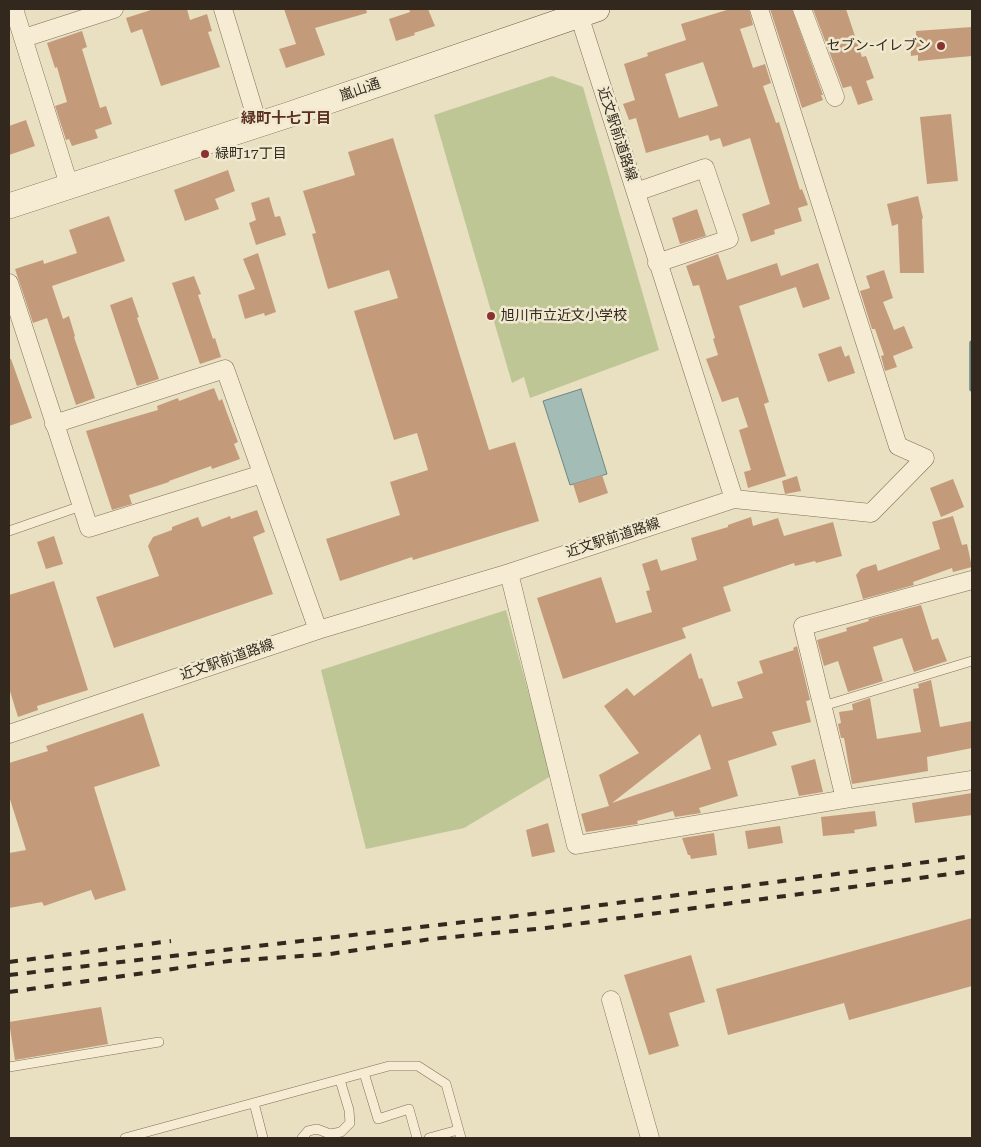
<!DOCTYPE html>
<html>
<head>
<meta charset="utf-8">
<style>
	body { margin:0 }
	#map { position:relative; width:981px; height:1147px; overflow:hidden; background:#e9dfc1; font-family:"Roboto Serif",serif }
	canvas { display:block }
	.frame { position:absolute; inset:0; border:10px solid #32281d; pointer-events:none }
</style>
</head>
<body>
<div id="map">
<canvas width="981" height="1147"></canvas>
<div class="frame"></div>
</div>
<script>
const c = document.querySelector('canvas').getContext('2d');
c.lineJoin = 'round';
function fill(path, color) {
  c.fillStyle = color;
  c.fill(path, 'evenodd');
}
function shape(rows) {
  const path = new Path2D();
  for (const r of rows) {
    path.moveTo(r[0], r[1]);
    for (let i = 2; i < r.length; i += 2) path.lineTo(r[i], r[i + 1]);
  }
  return path;
}
function trace(path, color, width, dash) {
  c.strokeStyle = color;
  c.lineWidth = width;
  c.lineCap = dash ? 'butt' : 'round';
  c.setLineDash(dash || []);
  c.stroke(path);
}
function drawText(font, color, halo, rows, align = 'center') {
  c.font = font + ' "Roboto Serif","Noto Sans JP",serif';
  c.lineWidth = 5;
  c.setLineDash([]);
  c.textBaseline = 'middle';
  c.strokeStyle = halo;
  c.fillStyle = color;
  for (const [text, x, y, turn = 0] of rows) {
    c.save();
    c.translate(x, y);
    c.rotate((+turn || 0) * Math.PI / 180);
    c.textAlign = isNaN(turn) ? turn : align;
    if (halo) c.strokeText(text, 0, 0);
    c.fillText(text, 0, 0);
    c.restore();
  }
}
const green = shape([
	[552,76,583,87,659,350,530,398,524,377,512,383,434,115],
	[506,610,551,776,464,828,366,849,321,670]
]);
const water = shape([
	[581,389,607,474,570,485,543,401,581,389]
]);
const stream = shape([
	[972,343,972,389]
]);
const building = shape([
	[154,9,187,9,190,20,207,14,212,31,208,32,220,67,161,86,142,29,131,33,126,18],
	[284,9,366,9,367,13,315,28,325,55,286,68,279,49,296,44],
	[409,9,428,9,435,26,414,33,415,35,396,41,389,19,410,12],
	[730,9,749,9,753,25,740,29,753,68,765,64,771,83,763,86,776,123,779,122,800,190,802,189,808,205,798,208,802,221,774,230,775,234,751,242,742,214,770,204,750,138,723,147,720,138,710,141,708,135,646,153,636,118,629,120,623,104,635,100,624,64,648,56,647,53,686,40,681,24],
	[703,62,718,106,679,118,665,74],
	[770,9,792,9,823,95,821,95,823,100,802,108],
	[813,9,846,9,862,57,866,56,874,78,866,81,873,100,858,105,851,86,843,88],
	[972,27,972,56,918,61,918,55,911,56,910,38,916,37,916,31],
	[82,31,87,47,82,49,100,108,106,106,112,124,95,130,98,138,72,146,69,139,66,140,55,106,67,102,57,67,55,68,47,43],
	[951,114,958,181,927,184,920,117],
	[26,120,35,146,9,155,9,126],
	[393,138,489,450,515,442,539,521,413,560,412,557,340,581,326,539,400,515,390,482,428,470,417,433,394,440,354,311,398,298,389,270,328,289,312,234,316,233,303,191,355,175,348,152],
	[228,170,235,191,215,199,219,209,185,221,174,190],
	[918,196,923,218,922,219,924,273,900,273,898,224,892,226,887,204],
	[269,197,275,217,280,216,286,235,256,245,249,223,256,220,251,203],
	[697,209,706,236,680,244,672,218],
	[109,216,125,261,52,286,63,319,69,316,75,336,74,337,95,398,76,405,47,318,33,323,15,269,43,260,44,264,77,253,69,230],
	[258,253,276,312,265,316,264,313,245,319,238,295,255,289,243,259],
	[718,254,727,280,777,263,781,276,818,263,830,299,803,308,796,287,739,306,769,402,764,404,786,476,748,488,744,472,751,470,739,430,748,427,738,397,722,402,706,359,718,355,713,339,715,338,699,285,693,286,686,266],
	[884,270,893,298,883,302,894,330,904,326,913,348,893,356,897,367,885,371,881,356,884,355,875,329,872,329,860,291,870,288,866,276],
	[194,276,201,294,198,295,213,339,215,338,221,357,200,364,172,283],
	[132,297,139,317,137,318,159,379,137,386,110,305],
	[841,346,845,357,849,355,855,373,828,382,818,354],
	[9,359,11,359,32,418,9,426],
	[214,388,219,401,222,399,227,413,238,442,234,444,240,459,212,469,211,466,169,481,169,482,129,495,132,504,112,510,86,431,158,410,157,406,178,398,179,401],
	[602,475,608,493,579,503,573,484],
	[797,476,801,491,785,494,782,481],
	[953,479,964,507,941,517,930,488],
	[257,510,265,532,253,537,273,594,114,648,96,597,159,576,148,546,153,537,172,530,172,527,198,517,202,527,230,516,231,519],
	[953,516,962,545,967,544,972,567,953,572,952,568,913,582,914,585,863,599,856,575,861,569,876,564,878,571,940,549,932,522],
	[751,517,753,526,778,518,784,536,833,522,842,556,816,563,815,561,795,566,794,563,723,587,731,611,682,628,686,638,563,679,537,598,601,577,616,623,652,612,646,591,650,590,642,564,657,559,661,571,697,560,691,538,728,527,728,525],
	[54,536,63,564,46,569,37,542],
	[54,581,88,690,37,706,38,710,18,717,9,688,9,595],
	[921,605,932,640,938,638,947,661,914,672,902,638,873,647,883,681,848,692,838,661,824,666,817,640,847,631,846,628,869,621,868,619],
	[797,646,810,700,806,701,811,722,772,732,777,745,728,761,738,796,699,808,701,813,675,817,673,811,637,821,638,824,586,832,581,814,609,806,599,775,639,753,604,706,627,688,634,696,691,653,699,679,702,678,712,707,743,698,737,682,763,673,759,661,794,650,793,648],
	[700,734,711,769,612,803],
	[931,680,940,727,972,721,972,748,927,757,928,771,852,784,844,738,841,738,838,724,841,723,839,712,853,710,852,704,870,698,877,739,921,732,913,689,919,688,918,684],
	[143,713,160,766,94,787,126,890,95,900,91,890,44,906,42,902,9,908,9,853,26,850,9,796,9,763,48,751,46,746],
	[815,759,823,792,799,796,791,766],
	[972,793,972,815,915,823,912,803],
	[875,811,877,826,854,830,855,833,823,836,821,817],
	[548,823,555,852,532,857,526,830],
	[780,826,783,843,748,849,745,831],
	[714,833,717,855,691,859,690,855,688,855,682,838],
	[972,918,972,986,849,1020,844,1003,728,1035,716,989],
	[691,955,705,1002,669,1013,679,1046,649,1055,624,975],
	[101,1007,108,1044,15,1060,9,1022]
]);
const lane = shape([
	[9,531,81,506],
	[823,706,972,661],
	[9,1067,159,1042],
	[364,1073,378,1119,409,1109,417,1138],
	[254,1103,263,1138],
	[125,1138,389,1066,418,1066,446,1084,461,1138],
	[302,1138,308,1131,317,1129,330,1134,341,1132,350,1123,349,1110,340,1080],
	[429,1138,458,1130]
]);
const street = shape([
	[14,9,69,185],
	[223,9,258,124],
	[802,9,835,97],
	[579,15,734,499],
	[24,38,114,9],
	[636,192,705,168,729,239,657,263],
	[9,283,89,528,262,474],
	[54,424,225,369,318,630],
	[509,573,576,845,845,799,972,780],
	[9,734,318,630,509,573,734,499,871,513,925,458,898,446,759,9],
	[845,799,803,626,972,580],
	[611,1000,650,1138]
]);
const secondary = shape([
	[9,206,288,115,597,9]
]);
const rail = shape([
	[9,962,171,941],
	[9,975,541,913,972,856],
	[9,992,229,961,330,954,431,939,546,928,972,871]
]);
const markers = [
	[941,46,5,"#8a3230"],
	[205,154,5,"#8a3230"],
	[491,316,5,"#8a3230"]
];
const poiNames = [
	["セブン-イレブン",931,46,"right"],
	["緑町17丁目",215,154],
	["旭川市立近文小学校",501,316]
];
const streetNames = [
	["嵐山通",360,90,-19],
	["近文駅前道路線",617,134,72],
	["近文駅前道路線",613,538,-18],
	["近文駅前道路線",227,660,-19]
];
const neighbourhoodNames = [
	["緑町十七丁目",286,119]
];
fill(green, '#bec696');
fill(water, '#a3bcb5');
trace(water, '#6b8882', 1);
trace(stream, '#6b8882', 5.5);
fill(building, '#c49b7a');
trace(lane, '#81705a', 10);
trace(street, '#81705a', 19);
trace(secondary, '#62513d', 26);
trace(lane, '#f5ecd3', 9);
trace(street, '#f5ecd3', 18);
trace(secondary, '#f5ecd3', 25);
trace(rail, '#32281d', 4, [9, 9]);
for (const [x, y, r, color] of markers) {
  const dot = new Path2D();
  dot.arc(x, y, r, 0, 2 * Math.PI);
  c.fillStyle = color;
  c.fill(dot);
  trace(dot, '#f1e9cf', 2);
}
drawText('14px', '#32281d', '#f1e9cf', poiNames, 'left');
drawText('14px', '#32281d', '#f1e9cf', streetNames);
drawText('bold 15px', '#5a2f20', '#f1e9cf', neighbourhoodNames);
</script>
</body>
</html>
